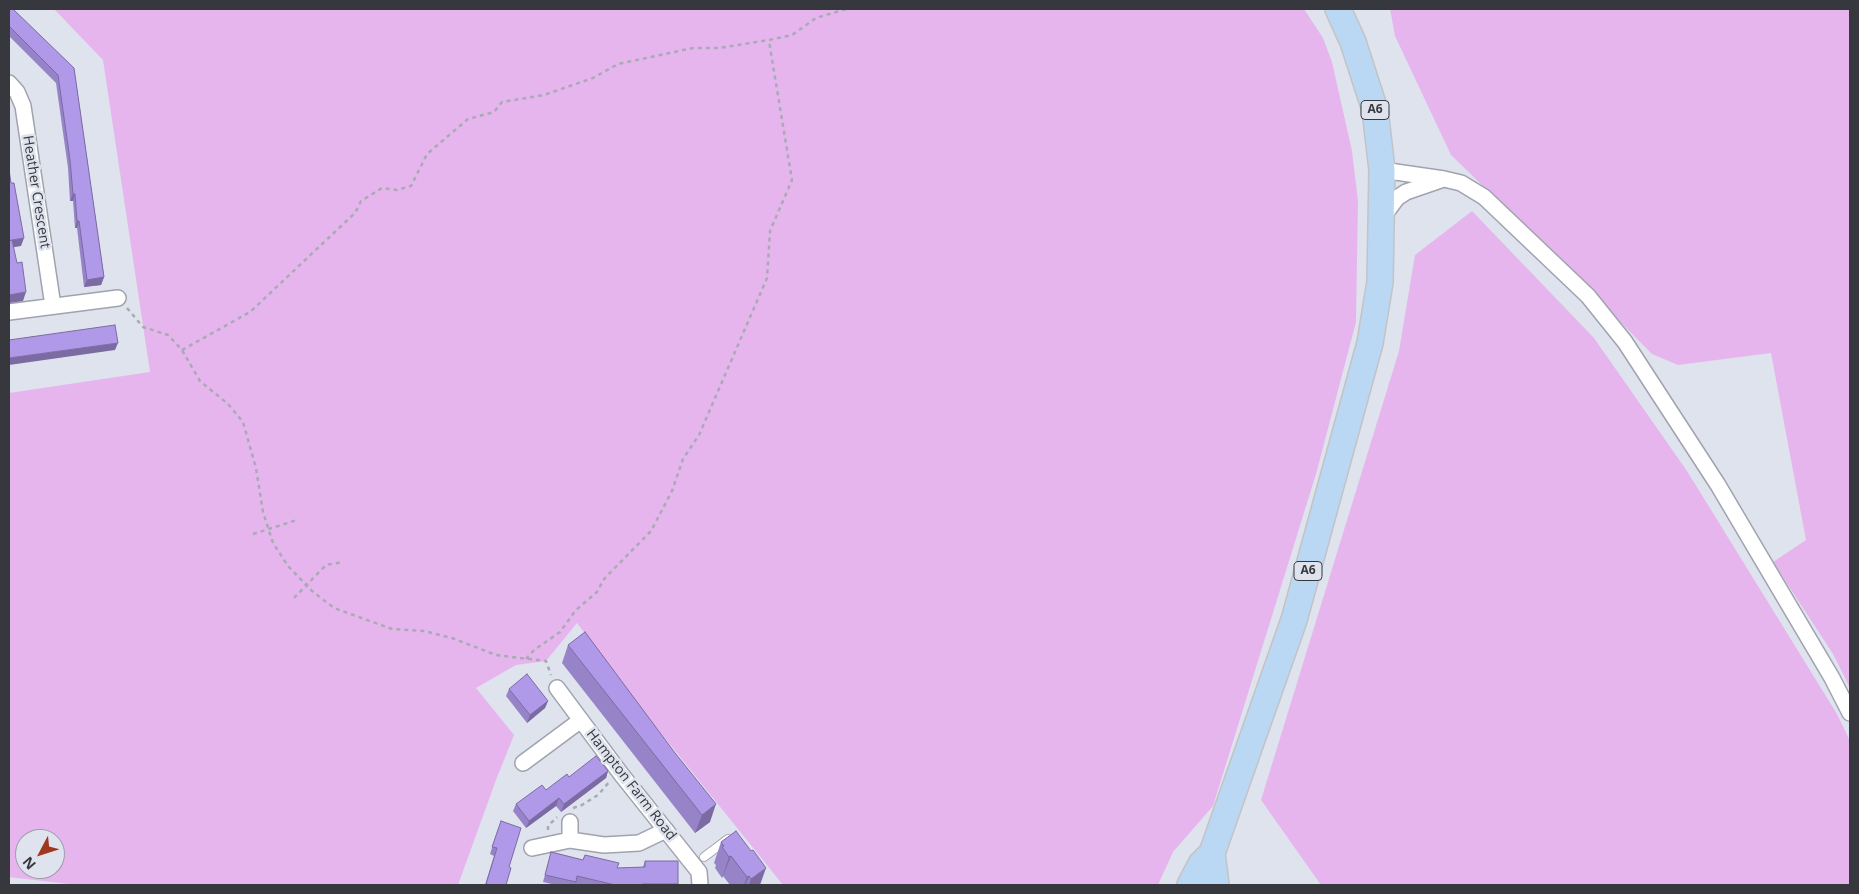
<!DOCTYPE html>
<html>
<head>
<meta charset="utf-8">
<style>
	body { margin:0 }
	#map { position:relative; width:1859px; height:894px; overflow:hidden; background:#dfe3ee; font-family:"Open Sans",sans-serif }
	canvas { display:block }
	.frame { position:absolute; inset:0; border:10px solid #37383d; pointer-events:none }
	.north { position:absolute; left:15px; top:829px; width:50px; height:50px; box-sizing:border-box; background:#dfe3ee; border:1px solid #9c9fa7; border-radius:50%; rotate:230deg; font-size:14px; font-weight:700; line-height:20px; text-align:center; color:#37383d }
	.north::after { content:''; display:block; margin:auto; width:18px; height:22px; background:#9f371e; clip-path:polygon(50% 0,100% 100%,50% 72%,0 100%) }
</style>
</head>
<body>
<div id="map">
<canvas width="1859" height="894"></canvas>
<div class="frame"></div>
<div class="north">N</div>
</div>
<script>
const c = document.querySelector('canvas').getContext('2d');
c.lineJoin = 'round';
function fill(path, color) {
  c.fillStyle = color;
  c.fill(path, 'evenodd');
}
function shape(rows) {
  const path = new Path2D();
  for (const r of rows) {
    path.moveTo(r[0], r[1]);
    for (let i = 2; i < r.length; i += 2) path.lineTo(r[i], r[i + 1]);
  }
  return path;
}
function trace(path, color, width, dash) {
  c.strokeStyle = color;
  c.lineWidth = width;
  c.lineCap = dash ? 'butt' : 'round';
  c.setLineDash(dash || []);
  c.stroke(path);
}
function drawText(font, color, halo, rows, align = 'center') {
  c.font = font + ' "Open Sans",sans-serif';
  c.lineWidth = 5;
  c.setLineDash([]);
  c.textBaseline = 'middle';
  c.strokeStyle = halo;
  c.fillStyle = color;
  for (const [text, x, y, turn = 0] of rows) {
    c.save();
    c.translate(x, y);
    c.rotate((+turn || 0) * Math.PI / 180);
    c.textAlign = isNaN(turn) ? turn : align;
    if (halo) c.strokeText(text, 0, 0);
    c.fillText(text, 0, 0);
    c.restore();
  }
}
const green = shape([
	[54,9,1304,9,1323,38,1332,62,1352,151,1358,201,1356,322,1316,474,1213,806,1173,852,1158,885,783,885,647,716,577,623,546,661,516,665,476,688,514,735,496,780,458,885,77,885,9,877,9,393,150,372,103,60],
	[25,839,55,839,55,869,25,869],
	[1390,9,1850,9,1850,688,1833,654,1773,562,1806,540,1771,353,1678,365,1652,354,1547,248,1451,155,1395,36],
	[1472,211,1594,338,1687,471,1837,714,1850,741,1850,885,1321,885,1261,800,1399,351,1415,255]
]);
const path = shape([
	[127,308,143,327,168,335,182,350,200,381,228,404,243,422,256,468,263,512,273,543,288,566,312,591,334,608,392,629,424,631,452,638,496,655,546,661,551,675],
	[182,350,250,312,355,213,361,201,382,188,397,190,411,186,427,154,468,119,494,112,502,102,544,95,593,78,618,64,693,48,719,48,769,40,792,35,816,18,846,9],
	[253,534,297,520],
	[294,598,326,565,342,562],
	[526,659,534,650,560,632,576,610,597,592,604,579,651,531,672,491,683,459,699,435,767,278,770,231,792,180,769,41],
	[573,808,582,805,598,795,610,781],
	[548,830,548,826,557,817]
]);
const service = shape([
	[704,857,728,839]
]);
const minor = shape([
	[9,83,17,92,23,106,53,306],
	[1382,170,1444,179,1461,183,1484,197,1588,296,1625,342,1718,485,1832,678,1850,713],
	[1382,218,1397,198,1406,192,1441,180],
	[9,312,118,298],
	[557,688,621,774,699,872,700,885],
	[523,763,581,720],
	[570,822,570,840],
	[532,848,570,840,604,845,639,843,666,830]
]);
const trunk = shape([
	[1212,853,1216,885],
	[1190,885,1201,864,1212,853,1294,620,1370,343,1380,282,1382,170,1375,110,1353,42,1338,9]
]);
const wall = shape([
	[9,9,74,68,104,277,101,285,84,287,77,228,75,228,73,201,70,201,68,168,56,83,9,36],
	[568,645,710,822,695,833,562,663],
	[509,689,548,701,545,708,527,723,506,696],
	[608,771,606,778,561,812,556,806,526,828,513,811,516,804,546,790,569,777],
	[498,829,509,867,506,885,485,885,494,856,490,854],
	[721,842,760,885,730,885,723,876,722,878,715,868,716,865,714,863],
	[551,852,583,860,585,855,617,868,643,867,645,861,678,884,677,885,582,885,575,884,574,885,556,885,543,882]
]);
const shadedWall = shape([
	[73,194,75,194,73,201,70,201],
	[77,221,79,221,77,228,75,228],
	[24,238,21,246,9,248,12,240],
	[104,277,101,285,84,287,87,280],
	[26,292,23,301,9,303,9,295],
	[118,343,115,350,9,365,9,358],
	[548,701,545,708,527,723,530,715],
	[608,771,606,778,561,812,564,804],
	[559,798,556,806,526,828,529,821],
	[716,804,710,822,695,833,702,815],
	[731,856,723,876,722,878,729,857],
	[766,868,760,885,749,885,751,879],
	[749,876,745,885,744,885,747,877],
	[642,884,678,884,677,885,642,885]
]);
const building = shape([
	[9,9,13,9,74,68,104,277,87,280,79,221,77,221,75,194,73,194,70,160,58,75,9,26,9,9],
	[9,170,11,183,14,183,24,238,12,240,17,263,22,262,26,292,9,295,9,241,12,240,9,241,9,170],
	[115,325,118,343,9,358,9,340,115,325],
	[585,632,675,753,716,804,702,815,568,645,585,632],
	[527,674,548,701,530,715,509,689,527,674],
	[596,756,608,771,564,804,559,798,529,821,516,804,542,785,546,790,567,774,569,777,596,756],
	[501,821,521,828,509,867,511,868,506,885,492,885,486,884,497,848,492,847,501,821],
	[736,831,751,851,753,850,766,868,751,879,749,876,747,877,731,856,729,857,722,847,724,846,721,842,736,831],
	[551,852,583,860,585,855,619,863,617,868,645,867,645,861,678,861,678,884,642,884,642,885,615,885,577,876,576,882,545,875,551,852]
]);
const shields = [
	[1375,110,28],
	[1308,571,28]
];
const shieldNames = [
	["A6",1375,110],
	["A6",1308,571]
];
const streetNames = [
	["Heather Crescent",36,192,81],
	["Hampton Farm Road",631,785,52]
];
fill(green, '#e6b5ee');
trace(service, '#a0a3ad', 10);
trace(minor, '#a0a3ad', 18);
trace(trunk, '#c3c3c5', 28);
trace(path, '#a8abb4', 2.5, [4, 4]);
trace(service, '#fff', 8);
trace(minor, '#fff', 15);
trace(trunk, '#bad8f4', 25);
fill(wall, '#9784c8');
fill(shadedWall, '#7b6ba2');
fill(building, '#b099e8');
trace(building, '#7b6ba2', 1);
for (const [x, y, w] of shields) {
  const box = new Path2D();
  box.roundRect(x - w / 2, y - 9.5, w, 19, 4);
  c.fillStyle = '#dfe3ee';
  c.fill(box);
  trace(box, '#37383d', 1);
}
drawText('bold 12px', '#37383d', null, shieldNames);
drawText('14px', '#37383d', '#dfe3ee', streetNames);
</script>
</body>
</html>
